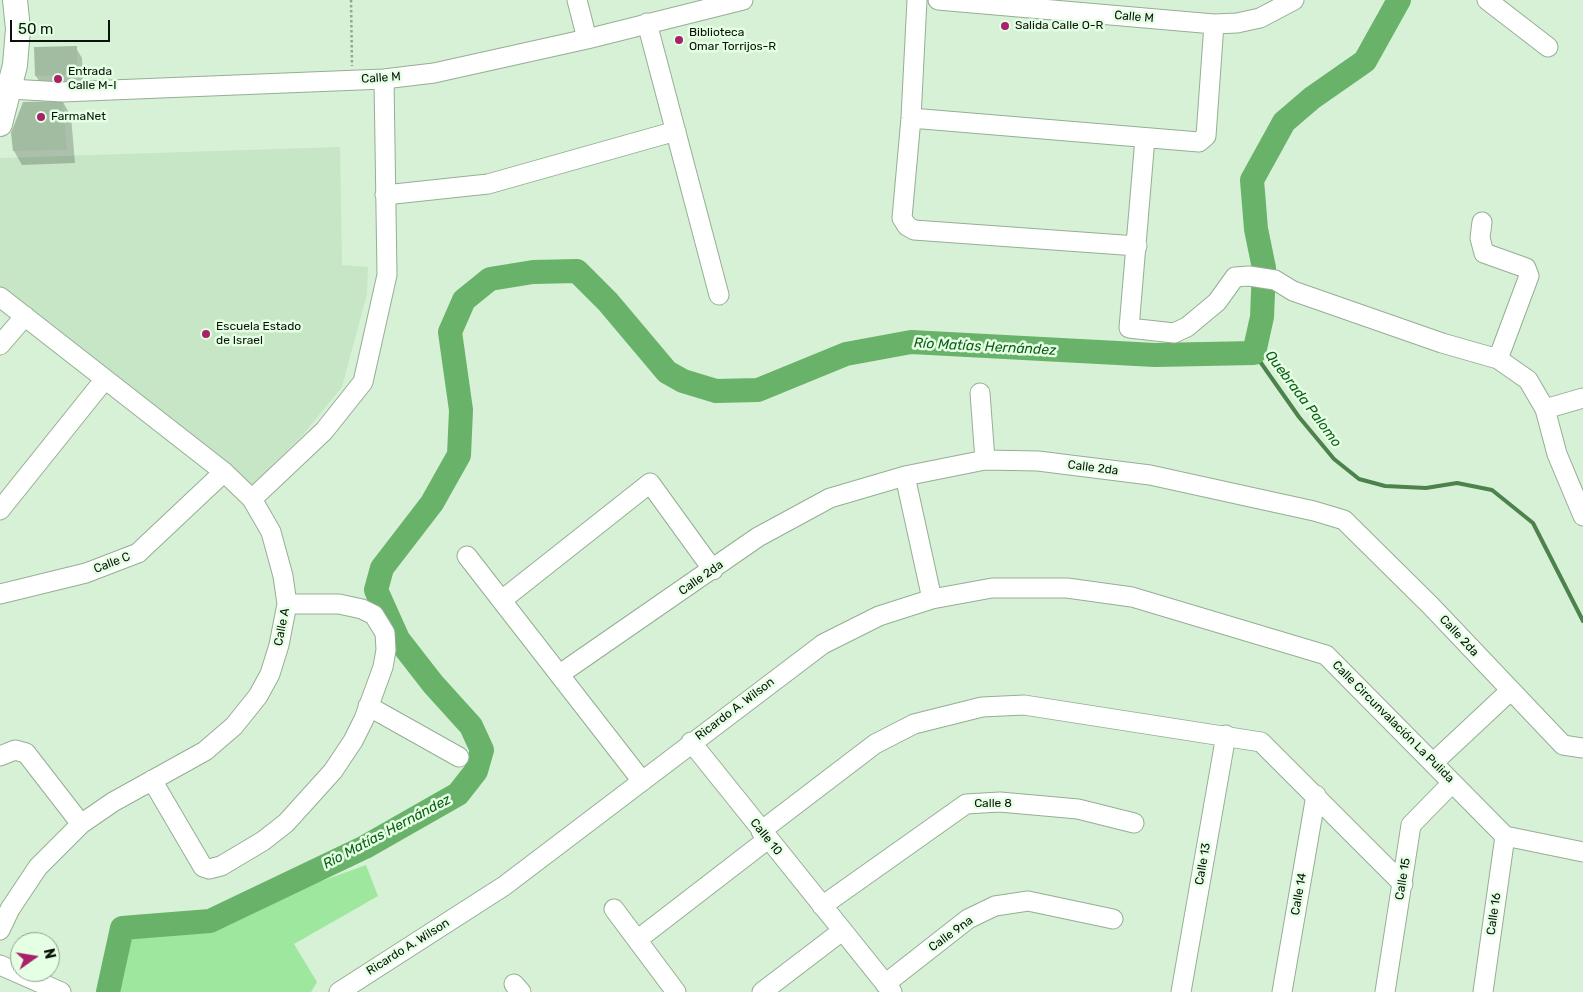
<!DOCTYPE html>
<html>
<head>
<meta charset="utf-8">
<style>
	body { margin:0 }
	#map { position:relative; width:1583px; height:992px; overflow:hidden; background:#d7f1d6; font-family:Rubik,sans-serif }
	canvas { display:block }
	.north { position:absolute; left:10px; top:932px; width:50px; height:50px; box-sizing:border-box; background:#e4ffe3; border:1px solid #8da18c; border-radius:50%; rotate:77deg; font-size:14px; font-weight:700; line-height:20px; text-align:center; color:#0a130a }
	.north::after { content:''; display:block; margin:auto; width:18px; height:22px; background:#a92269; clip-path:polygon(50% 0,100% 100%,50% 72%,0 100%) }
	.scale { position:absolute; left:10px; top:20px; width:100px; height:22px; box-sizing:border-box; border:2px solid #0a130a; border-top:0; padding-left:6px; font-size:15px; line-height:18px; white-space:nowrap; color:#0a130a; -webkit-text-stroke:4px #e4ffe3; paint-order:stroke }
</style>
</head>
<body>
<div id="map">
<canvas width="1583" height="992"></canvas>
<div class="north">N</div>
<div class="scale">50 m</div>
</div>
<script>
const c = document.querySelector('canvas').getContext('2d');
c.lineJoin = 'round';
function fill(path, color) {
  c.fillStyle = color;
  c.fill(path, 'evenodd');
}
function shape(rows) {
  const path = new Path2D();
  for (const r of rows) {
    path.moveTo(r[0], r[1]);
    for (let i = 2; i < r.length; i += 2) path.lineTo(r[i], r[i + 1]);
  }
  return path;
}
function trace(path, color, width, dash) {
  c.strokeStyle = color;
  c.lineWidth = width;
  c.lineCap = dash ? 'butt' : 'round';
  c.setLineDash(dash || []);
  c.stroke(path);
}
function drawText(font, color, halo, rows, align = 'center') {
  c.font = font + ' Rubik,sans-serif';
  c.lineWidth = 5;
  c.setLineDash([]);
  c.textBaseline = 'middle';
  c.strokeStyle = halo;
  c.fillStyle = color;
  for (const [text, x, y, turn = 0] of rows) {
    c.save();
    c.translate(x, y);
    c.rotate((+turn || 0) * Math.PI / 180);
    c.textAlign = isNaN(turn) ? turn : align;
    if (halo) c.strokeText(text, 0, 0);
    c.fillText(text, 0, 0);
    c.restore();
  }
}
const built = shape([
	[340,147,342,265,368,267,367,294,342,387,302,436,251,486,0,291,0,158]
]);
const green = shape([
	[366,865,378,896,294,944,317,982,311,992,108,992,122,928,210,921]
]);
const shadow = shape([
	[35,48,76,48,82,58,83,86,42,86,36,76],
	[63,102,71,116,75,163,22,165,14,151,12,133]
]);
const stream = shape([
	[1254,353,1299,417,1334,459,1359,479,1385,486,1426,488,1457,483,1492,490,1533,523,1583,621]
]);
const river = shape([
	[108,992,122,928,210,921,365,847,458,794,476,771,482,750,471,726,433,684,398,639,376,590,382,568,432,503,459,455,461,410,450,332,464,300,490,279,533,272,577,271,608,302,667,372,683,381,716,391,758,390,846,354,911,342,1155,355,1254,353,1262,317,1264,268,1256,229,1252,180,1284,122,1312,98,1365,61,1399,0]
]);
const building = shape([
	[77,46,77,75,35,76,34,47],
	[63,101,67,150,13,151,11,133,23,102]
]);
const path = shape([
	[351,0,352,66]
]);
const minor = shape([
	[577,0,587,39],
	[917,0,911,118,902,218,907,226,914,230,1137,246],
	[938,0,1214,24,1237,23,1260,18,1294,0],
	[1487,0,1548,47],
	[647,23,719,295],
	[10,89,62,92,384,79,434,73,587,39,743,0],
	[911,118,1199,142,1206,136,1214,24],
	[1145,138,1129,328,1174,333,1187,327,1217,302,1235,277,1249,276,1275,280,1293,291,1442,343,1498,359,1528,380,1545,409,1557,454,1583,516],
	[385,195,488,184,676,131],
	[1482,222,1480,238,1484,253,1526,268,1529,276,1498,359],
	[0,297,224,472,252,499,271,532,283,576,287,604,279,645,270,674,258,696,234,726,205,751,113,802,81,824,38,867,10,909,0,930],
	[0,345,25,316],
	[980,393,985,460],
	[1545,409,1583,398],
	[905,476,932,599],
	[252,499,324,431,363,382,387,275,384,79],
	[0,510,105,379],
	[467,556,642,781],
	[0,594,86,573,138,553,224,472],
	[502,600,650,483,713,570],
	[560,674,758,537,830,498,905,476,985,460,1038,461,1150,475,1314,511,1344,520,1431,606,1563,745,1583,748],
	[368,706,459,757],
	[691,742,892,992],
	[0,756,15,750,26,753,81,824],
	[1433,763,1511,690],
	[152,780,203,867,209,869,221,866,263,841,286,823,333,771,353,741,364,719,383,667,386,650,385,633,374,615,362,609,339,604,287,604],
	[761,831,875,744,914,724,982,707,1024,705,1261,742,1403,884],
	[822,906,966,804,1000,802,1078,809,1134,823],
	[614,909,676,992],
	[637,940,768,839],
	[0,965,61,992],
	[514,984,521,992],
	[885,984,968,919,995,906,1028,901,1113,919],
	[339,992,504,886,823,644,879,616,932,599,992,588,1067,588,1132,597,1326,655,1505,836,1583,852],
	[762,992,842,931],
	[1181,992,1226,735],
	[1282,992,1316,795],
	[1385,992,1411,825,1452,783],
	[1483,992,1505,836]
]);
const major = shape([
	[0,124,15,65,18,29,15,0]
]);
const markers = [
	[1005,26,5,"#a92269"],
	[679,40,5,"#a92269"],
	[58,79,5,"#a92269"],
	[41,117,5,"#a92269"],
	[206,334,5,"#a92269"]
];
const streetNames = [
	["Calle M",1134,17,5],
	["Calle M",381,78,-4],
	["Calle 2da",1093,468,7],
	["Calle C",112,563,-21],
	["Calle 2da",701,578,-35],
	["Calle A",282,627,-79],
	["Calle 2da",1459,636,47],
	["Ricardo A. Wilson",735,709,-37],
	["Calle Circunvalación La Pulida",1393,722,45],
	["Calle 8",993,804],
	["Calle 10",766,837,51],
	["Calle 13",1203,864,-80],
	["Calle 15",1403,879,-81],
	["Calle 14",1299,894,-80],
	["Calle 16",1494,914,-82],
	["Calle 9na",951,934,-36],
	["Ricardo A. Wilson",408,947,-32]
];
const poiNames = [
	["Salida Calle O-R",1015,26],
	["Biblioteca",689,33],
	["Omar Torrijos-R",689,47],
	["Entrada",68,72],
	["Calle M-I",68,86],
	["FarmaNet",51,117],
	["Escuela Estado",216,327],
	["de Israel",216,341]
];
const waterNames = [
	["Río Matías Hernández",985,347,3],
	["Quebrada Palomo",1303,399,53],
	["Río Matías Hernández",387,832,-28]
];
fill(built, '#c6e6c5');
fill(green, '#9ee79e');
fill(shadow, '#0003');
trace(stream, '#4c824c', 4);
trace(river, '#68b269', 24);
fill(building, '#a2bca2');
trace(minor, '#95ae94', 21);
trace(major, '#95ae94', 26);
trace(path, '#92a691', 2.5, [2.5, 2.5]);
trace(minor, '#fff', 19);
trace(major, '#fff', 24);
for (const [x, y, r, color] of markers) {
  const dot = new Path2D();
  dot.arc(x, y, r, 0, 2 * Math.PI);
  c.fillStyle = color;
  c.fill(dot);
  trace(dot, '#e4ffe3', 2);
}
drawText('12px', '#0a130a', '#e4ffe3', streetNames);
drawText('12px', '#0a130a', '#e4ffe3', poiNames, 'left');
drawText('italic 14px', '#0c5d16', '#e4ffe3', waterNames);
</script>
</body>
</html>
